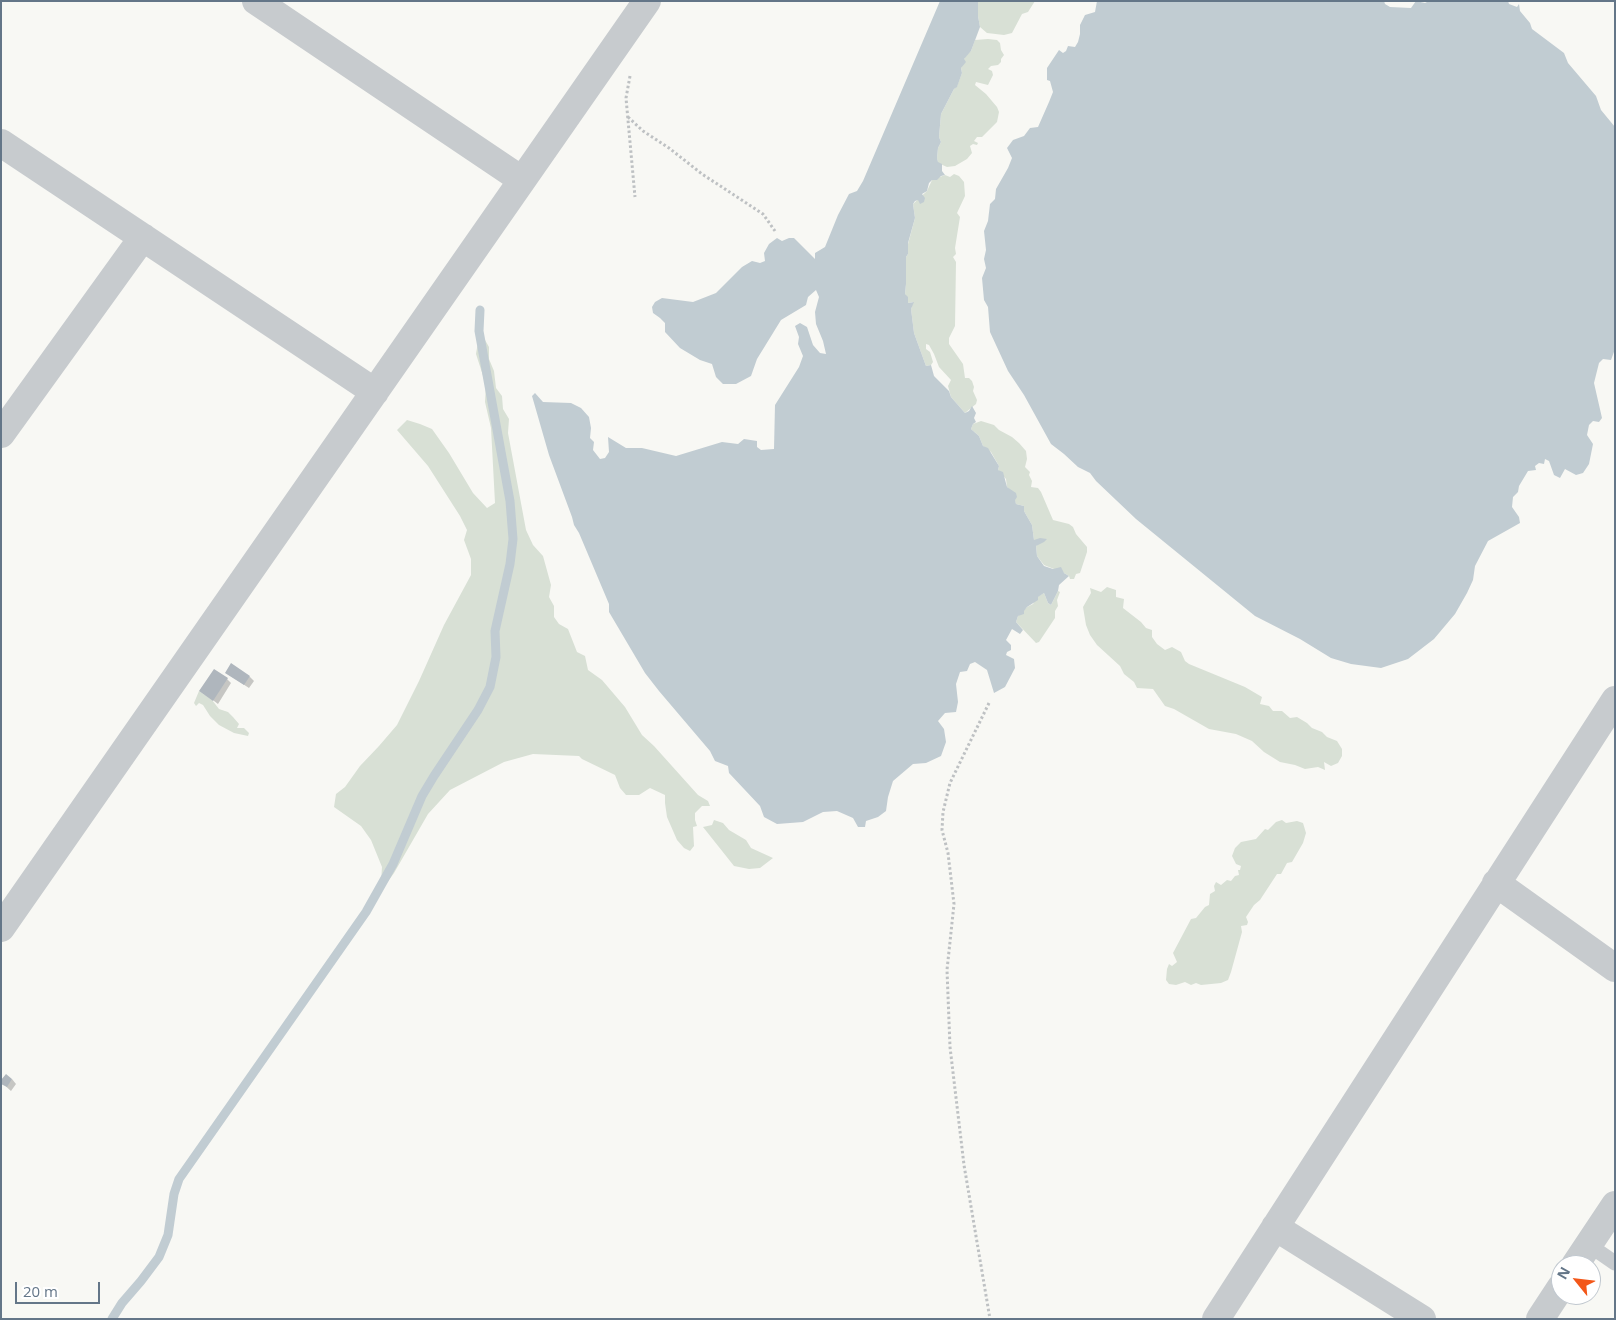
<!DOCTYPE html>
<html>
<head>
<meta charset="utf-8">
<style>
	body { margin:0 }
	#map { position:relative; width:1616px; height:1320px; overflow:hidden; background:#f8f8f4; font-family:"Open Sans",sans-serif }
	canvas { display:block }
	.frame { position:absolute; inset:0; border:2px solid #647688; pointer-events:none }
	.north { position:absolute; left:1551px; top:1255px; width:50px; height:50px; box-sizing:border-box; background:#fff; border:1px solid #c1c8cf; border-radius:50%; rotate:299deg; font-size:14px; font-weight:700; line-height:20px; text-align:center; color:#647688 }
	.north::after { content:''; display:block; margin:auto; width:18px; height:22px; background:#f35719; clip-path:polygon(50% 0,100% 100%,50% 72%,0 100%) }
	.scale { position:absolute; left:15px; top:1282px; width:85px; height:22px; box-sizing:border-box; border:2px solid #647688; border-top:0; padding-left:6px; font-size:15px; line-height:18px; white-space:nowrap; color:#647688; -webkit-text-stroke:4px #fff; paint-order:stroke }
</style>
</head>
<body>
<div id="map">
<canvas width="1616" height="1320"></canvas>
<div class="frame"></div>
<div class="north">N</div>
<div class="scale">20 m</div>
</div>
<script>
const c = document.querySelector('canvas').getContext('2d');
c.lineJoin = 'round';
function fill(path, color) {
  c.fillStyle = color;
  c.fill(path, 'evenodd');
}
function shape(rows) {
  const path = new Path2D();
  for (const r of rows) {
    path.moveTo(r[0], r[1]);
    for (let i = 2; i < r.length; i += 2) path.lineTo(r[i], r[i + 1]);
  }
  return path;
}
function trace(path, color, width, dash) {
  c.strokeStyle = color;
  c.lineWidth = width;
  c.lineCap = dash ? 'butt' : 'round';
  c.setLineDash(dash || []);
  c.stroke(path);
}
const green = shape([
	[978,1,1035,1,1028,12,1022,14,1012,33,1004,35,987,33,980,27,978,16],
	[988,39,997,40,1000,43,1001,50,1004,55,1001,59,1001,62,998,65,991,66,988,69,992,71,993,75,988,85,976,82,975,85,986,94,997,107,999,112,997,122,982,137,977,137,974,141,978,143,977,145,973,144,970,146,972,153,967,159,955,166,947,167,938,163,937,158,938,148,941,142,939,137,941,114,954,89,957,86,962,73,961,68,965,56,971,51,975,40],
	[954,174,959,176,964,182,965,196,957,213,960,217,955,248,956,254,953,257,956,262,955,326,949,338,949,344,963,364,965,378,969,378,972,381,974,387,973,391,977,400,976,404,965,413,951,397,948,386,951,380,939,367,934,354,929,345,926,344,926,349,930,352,933,362,931,365,926,366,914,333,911,309,913,302,908,303,905,294,906,284,906,257,908,254,908,244,915,218,913,204,927,191,932,180,945,175,950,177],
	[485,340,489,347,489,359,494,371,496,388,502,396,503,409,509,419,508,433,526,530,533,545,543,556,551,585,549,597,554,606,554,617,559,624,568,629,577,652,585,656,588,670,602,680,625,707,642,735,654,746,698,795,708,801,710,806,702,806,695,813,695,820,697,826,693,827,694,846,690,851,684,848,677,840,667,817,665,803,665,795,650,788,639,795,626,795,620,788,615,775,582,759,579,756,533,754,504,762,450,790,428,814,394,873,366,912,381,882,382,867,371,840,361,826,334,807,336,794,345,787,360,766,379,746,397,725,419,681,444,625,471,575,471,559,464,540,467,530,460,516,428,466,397,430,407,420,420,424,432,429,449,453,473,493,487,508,495,503,491,428,485,402,486,385,476,354,478,342],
	[981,421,994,425,999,430,1012,437,1019,443,1026,451,1027,459,1025,467,1030,472,1029,475,1032,481,1031,487,1038,488,1041,492,1053,520,1069,524,1073,527,1076,534,1087,547,1087,552,1080,573,1076,574,1074,579,1070,579,1069,576,1064,573,1044,565,1037,556,1036,546,1039,543,1034,540,1032,525,1024,511,1024,506,1016,504,1012,492,1007,487,1006,479,998,470,999,466,991,452,983,446,979,436,971,429,973,424],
	[1107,587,1116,590,1116,597,1124,599,1123,608,1141,622,1146,628,1152,630,1152,637,1157,644,1165,650,1172,647,1181,652,1185,661,1189,664,1245,687,1262,697,1260,704,1269,706,1273,711,1282,711,1290,718,1297,717,1307,723,1312,728,1322,732,1327,737,1337,741,1342,749,1342,756,1338,763,1331,766,1324,762,1325,770,1318,767,1305,769,1295,765,1280,762,1264,752,1252,741,1236,734,1209,729,1174,709,1165,706,1153,689,1137,688,1134,682,1124,674,1120,666,1097,645,1090,635,1086,625,1083,607,1091,593,1090,588,1101,592],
	[1058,591,1060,592,1057,600,1058,606,1055,611,1055,618,1039,642,1036,643,1016,622,1018,616,1027,607,1033,604,1037,597,1044,593,1048,603,1051,605],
	[199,691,212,700,219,709,228,712,233,717,239,724,237,728,244,728,249,733,248,736,234,733,219,725,210,716,203,705,199,703,196,706,194,703],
	[714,820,723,823,729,830,746,840,751,848,773,858,760,868,749,869,734,866,703,827,712,825],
	[1282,820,1286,823,1297,821,1303,823,1306,833,1303,843,1292,862,1287,863,1281,874,1277,874,1260,900,1254,905,1246,917,1248,922,1247,925,1241,926,1242,932,1231,972,1228,980,1221,983,1201,985,1196,983,1191,985,1185,982,1176,985,1169,984,1166,980,1167,969,1169,964,1172,966,1177,962,1173,953,1191,919,1196,918,1205,907,1209,905,1210,894,1215,891,1214,886,1216,882,1221,885,1227,880,1231,881,1235,876,1239,875,1238,870,1240,870,1241,866,1236,864,1232,856,1235,848,1241,842,1256,839,1265,829,1268,830,1276,822]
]);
const water = shape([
	[940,1,978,1,978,16,980,27,971,51,964,59,966,62,961,68,962,73,957,87,954,89,941,114,939,137,941,142,938,148,937,158,938,162,942,164,942,171,945,175,941,176,937,180,932,180,929,183,927,191,922,194,925,198,924,202,920,204,918,200,915,201,913,204,915,218,908,243,908,254,906,257,906,284,905,294,908,297,908,303,914,302,911,309,914,333,926,366,931,365,934,376,949,391,951,397,965,413,969,411,972,406,976,413,974,418,976,422,973,424,971,429,979,436,983,446,988,448,999,466,998,470,1003,472,1007,487,1016,493,1017,497,1015,500,1016,504,1024,506,1024,511,1032,525,1034,540,1040,538,1047,539,1044,542,1036,546,1037,556,1044,566,1053,569,1061,567,1064,573,1069,576,1059,585,1058,591,1051,605,1048,603,1044,593,1038,597,1038,600,1027,607,1024,611,1024,614,1018,616,1016,622,1023,630,1020,634,1012,629,1006,640,1011,645,1011,650,1007,652,1006,655,1014,659,1015,668,1005,687,994,693,987,670,975,662,970,664,967,671,960,672,956,684,958,702,956,712,945,713,938,721,944,729,946,742,941,756,926,763,913,764,893,781,888,797,886,811,878,817,866,821,865,827,858,827,853,818,837,811,823,812,803,822,777,824,764,817,760,806,729,773,728,766,715,761,710,751,659,691,645,673,609,612,609,604,579,533,574,525,572,517,549,455,532,396,535,393,543,402,571,403,581,408,589,417,591,428,590,438,594,442,593,450,600,459,605,458,609,452,608,437,626,448,642,448,676,456,722,442,738,444,744,439,757,441,757,447,761,450,774,449,775,405,799,367,803,356,798,344,799,337,795,326,800,323,807,327,813,345,820,353,826,354,823,341,816,324,815,312,819,297,816,290,808,297,806,305,781,320,757,359,751,376,736,384,723,384,716,377,712,364,700,360,680,348,665,332,665,323,660,318,653,313,652,307,655,302,662,298,693,302,716,293,742,267,752,261,760,263,765,261,764,253,769,244,777,238,782,241,789,238,794,238,815,259,815,253,825,247,838,215,849,194,857,191,863,181],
	[1097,1,1384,1,1385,4,1390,7,1411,8,1416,1,1425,3,1429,1,1508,1,1509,4,1517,7,1519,4,1520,11,1530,23,1532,29,1564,53,1568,63,1596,96,1601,110,1615,127,1615,349,1611,360,1603,359,1599,363,1594,383,1602,418,1599,422,1593,421,1589,425,1587,435,1593,444,1589,464,1583,473,1576,475,1565,469,1560,478,1554,475,1549,461,1545,459,1544,464,1539,463,1535,466,1536,470,1528,471,1519,486,1518,492,1513,497,1512,507,1519,517,1520,523,1488,541,1475,566,1473,580,1467,593,1455,614,1434,639,1408,659,1381,668,1351,664,1331,658,1300,639,1255,616,1136,519,1096,481,1090,473,1078,467,1064,454,1051,444,1024,395,1008,371,990,332,988,307,984,300,982,278,986,268,984,259,986,250,984,231,988,221,990,204,995,199,996,189,1008,168,1012,158,1007,148,1013,140,1024,136,1030,128,1038,127,1049,102,1053,92,1050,81,1047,80,1047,68,1059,50,1063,53,1066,51,1068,46,1075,47,1078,42,1080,34,1080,25,1085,15,1095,12]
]);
const shadow = shape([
	[226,673,250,677,254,681,249,688],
	[227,679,231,683,218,704,201,691],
	[12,1079,16,1084,11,1091,1,1082]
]);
const stream = shape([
	[112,1319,122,1303,141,1281,159,1257,168,1235,174,1194,179,1179,366,912,393,864,422,796,434,776,478,710,490,687,496,657,495,631,510,564,513,539,510,501,479,331,480,310]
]);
const building = shape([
	[231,663,250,676,244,685,225,673],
	[214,669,228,678,213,701,199,691],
	[6,1074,12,1079,7,1087,1,1084,1,1080]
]);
const path = shape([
	[630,76,626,98,635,197],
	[628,117,643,131,669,148,702,174,763,214,775,231],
	[989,703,950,783,943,812,942,830,948,853,954,904,947,970,950,1047,964,1165,990,1319]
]);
const service = shape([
	[1589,1245,1615,1263]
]);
const minor = shape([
	[256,1,522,180],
	[1,143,375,392],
	[1,434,143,237],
	[1496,883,1615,968],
	[1,928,647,1],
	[1275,1227,1422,1319],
	[1575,1265,1615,1205],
	[1216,1319,1615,700],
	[1540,1319,1561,1287]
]);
fill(green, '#d8e0d5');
fill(water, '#c1ccd2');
fill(shadow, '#0003');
trace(stream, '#c1ccd2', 9);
fill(building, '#afb6bd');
trace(path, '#bec1c3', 3, [2.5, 2.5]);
trace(service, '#c7cbce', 15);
trace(minor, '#c7cbce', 28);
</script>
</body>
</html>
